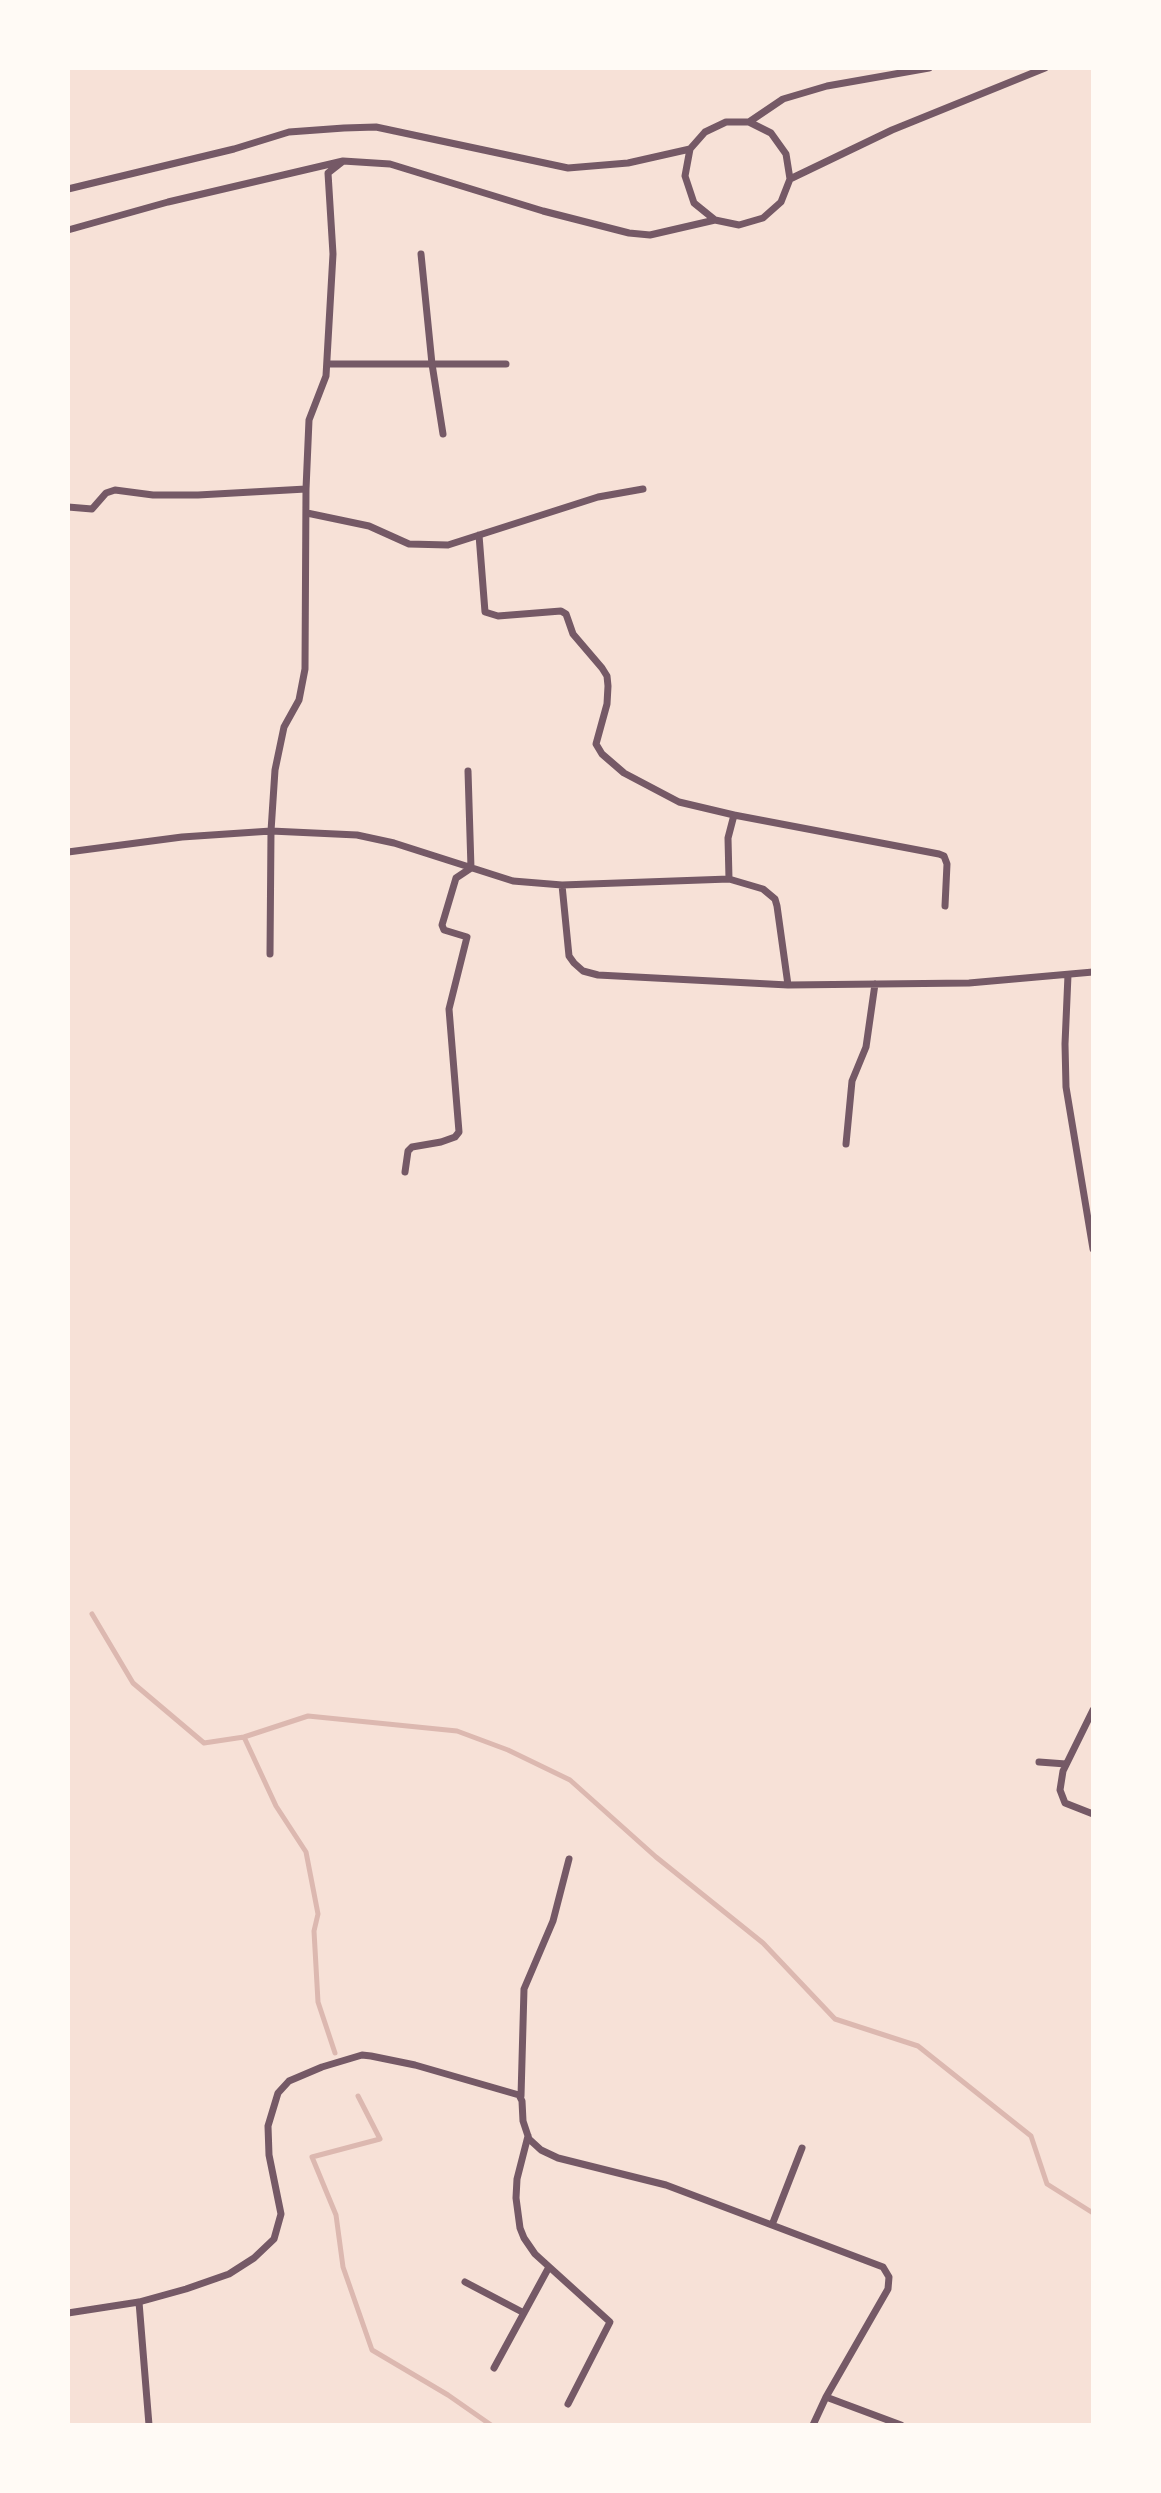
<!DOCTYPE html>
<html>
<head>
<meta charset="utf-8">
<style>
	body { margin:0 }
	#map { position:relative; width:1161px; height:2493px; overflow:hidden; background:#f7e1d7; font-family:"Golos Text",sans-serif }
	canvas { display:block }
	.frame { position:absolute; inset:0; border:70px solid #fffaf5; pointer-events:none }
</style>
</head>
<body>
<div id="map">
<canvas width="1161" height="2493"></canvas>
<div class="frame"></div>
</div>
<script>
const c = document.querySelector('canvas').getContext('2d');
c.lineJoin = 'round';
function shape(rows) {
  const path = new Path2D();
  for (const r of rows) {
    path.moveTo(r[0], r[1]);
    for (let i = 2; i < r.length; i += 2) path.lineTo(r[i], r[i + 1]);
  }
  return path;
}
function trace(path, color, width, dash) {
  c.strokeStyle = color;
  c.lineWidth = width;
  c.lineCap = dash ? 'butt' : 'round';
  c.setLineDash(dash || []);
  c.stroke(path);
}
const stream = shape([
	[92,1614,133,1683,204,1743,244,1737,308,1716,457,1731,508,1750,570,1780,656,1857,763,1943,835,2019,918,2046,1031,2136,1047,2184,1093,2213],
	[244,1737,276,1806,306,1852,318,1914,314,1931,318,2002,335,2053],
	[358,2096,380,2139,312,2157,336,2215,343,2267,372,2350,448,2395,491,2425]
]);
const minor = shape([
	[749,122,783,99,827,86,929,68],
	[790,179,892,130,1045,68],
	[68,189,234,149,289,132,344,128,376,127,568,168,628,163,690,149],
	[68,230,168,202,343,161,390,164,543,211,629,233,650,235,715,220,739,225,763,218,781,202,790,179,786,154,771,133,749,122,726,122,705,132,690,149,685,176,694,203,715,220],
	[421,254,432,364,443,434],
	[327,364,506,364],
	[68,507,92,509,106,493,115,490,153,495,198,495,306,489],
	[307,513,369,526,409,544,448,545,598,497,643,489],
	[479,535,485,612,498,616,561,611,566,614,573,634,602,668,607,676,608,686,607,704,596,744,602,754,624,773,679,802,734,815,939,854,944,856,947,864,945,906],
	[68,852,182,837,271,831,357,835,394,843,513,881,562,885,569,956,574,963,583,971,598,975,788,985,969,983,1093,972],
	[729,879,728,838,734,815],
	[562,885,729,879,763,889,775,899,777,906,788,985],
	[270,954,271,831,275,770,284,727,299,700,305,669,306,489,309,420,326,376,333,254,328,173,342,162],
	[1068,975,1065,1044,1066,1087,1093,1249],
	[846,1144,852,1081,866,1047,875,984],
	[405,1172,408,1151,412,1147,441,1142,455,1137,459,1132,449,1009,467,937,444,930,442,925,456,878,471,868,468,771],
	[1093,1710,1063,1771,1060,1790,1065,1803,1093,1814],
	[1039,1762,1066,1764],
	[521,2096,524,1989,553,1921,569,1859],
	[528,2136,517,2179,516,2198,520,2228,524,2238,535,2254,610,2322,568,2404],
	[772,2225,802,2148],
	[465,2282,524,2313],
	[139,2302,149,2425],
	[68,2313,139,2302,186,2289,229,2274,254,2258,274,2239,281,2214,269,2155,268,2126,278,2093,289,2081,322,2067,362,2055,371,2056,415,2065,519,2095,522,2101,523,2121,529,2139,541,2150,558,2158,666,2185,883,2267,889,2277,888,2289,826,2397,901,2425],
	[494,2368,549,2267],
	[813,2425,826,2397]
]);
trace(stream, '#dcb8b0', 5);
trace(minor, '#755966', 7);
</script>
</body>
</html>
